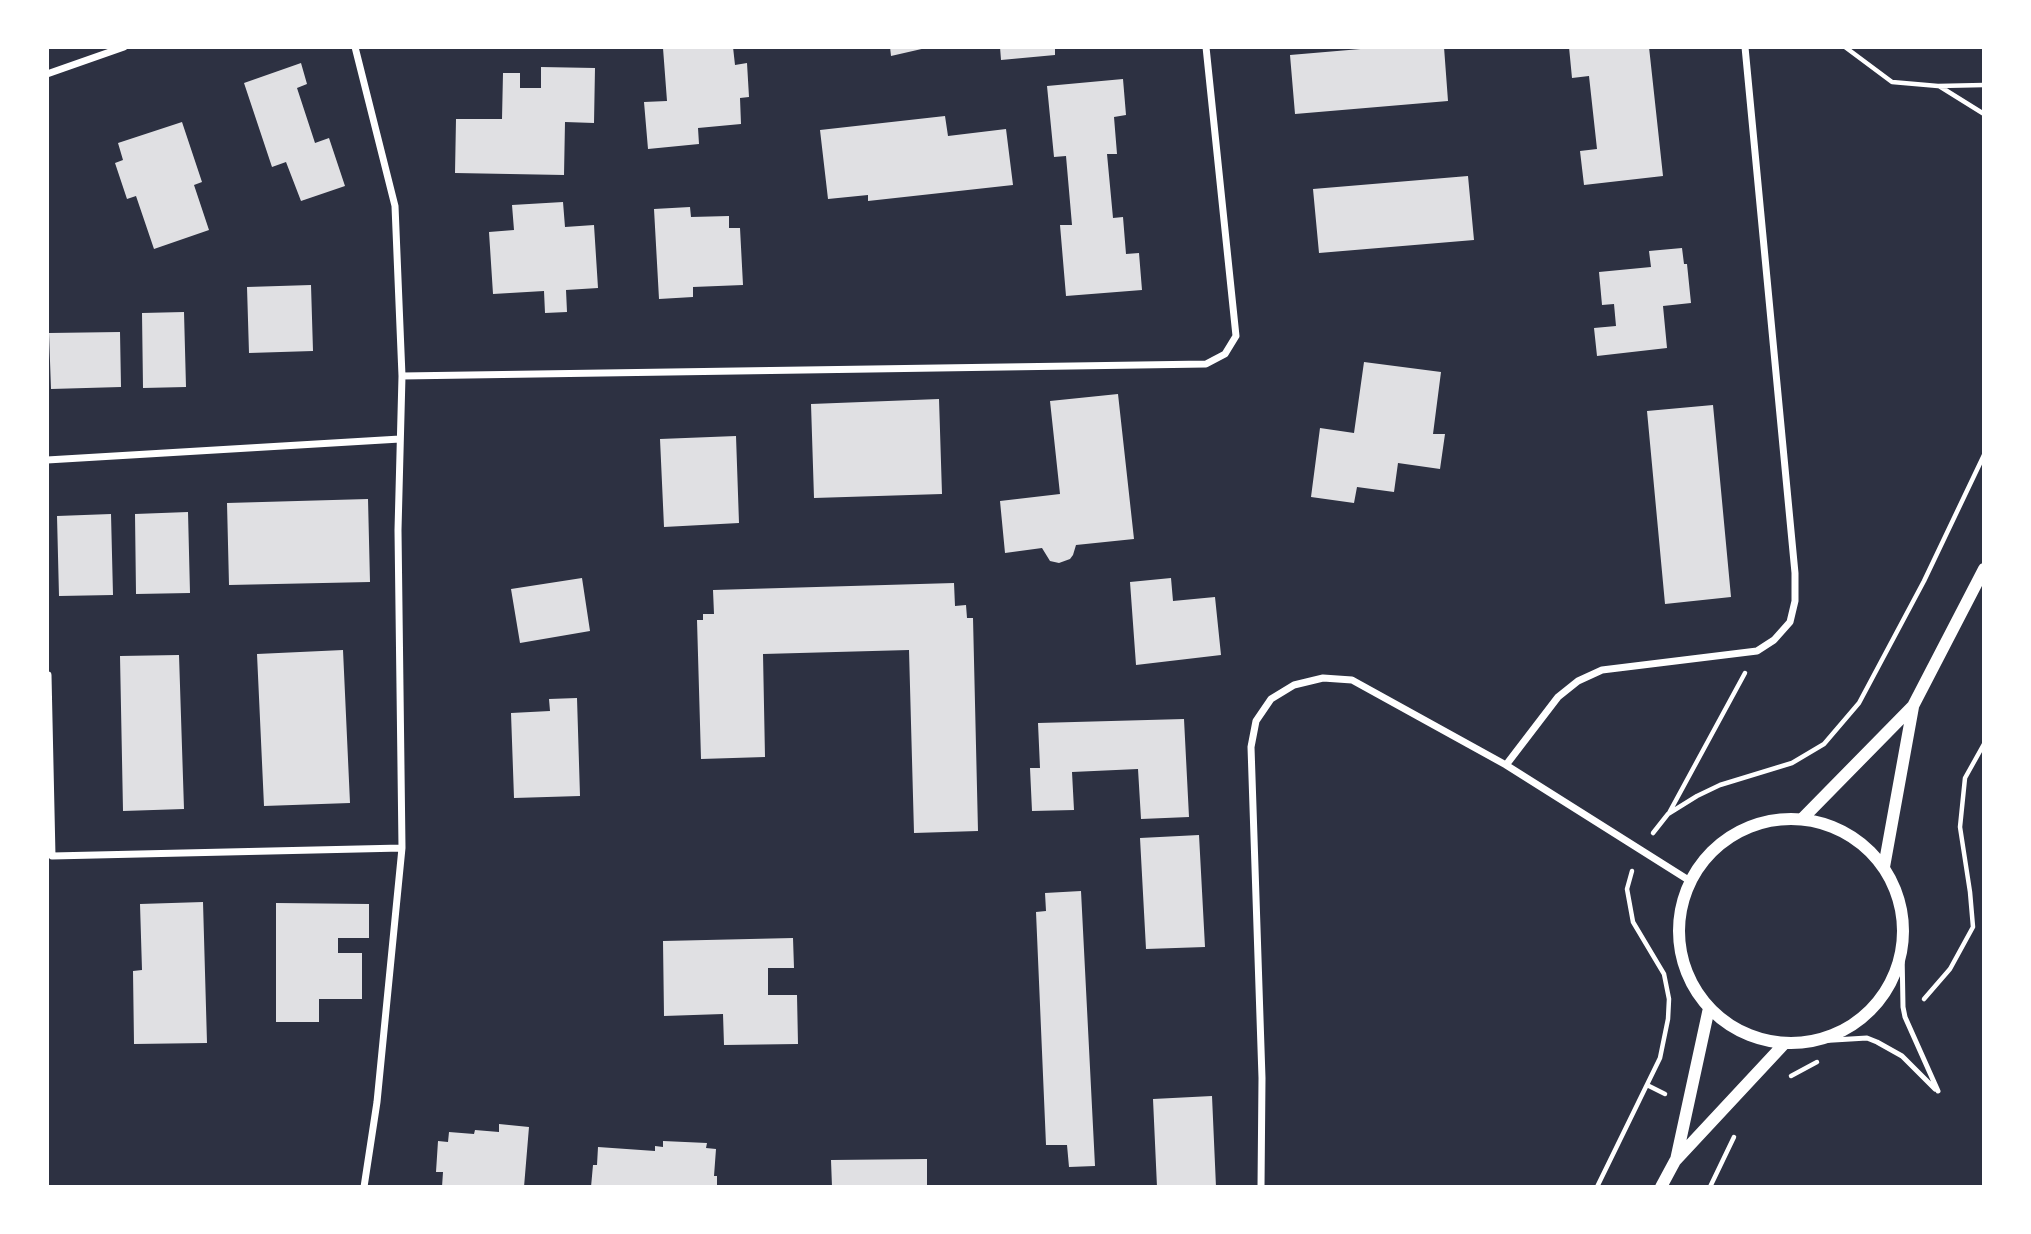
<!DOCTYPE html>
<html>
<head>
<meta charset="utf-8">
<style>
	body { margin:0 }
	#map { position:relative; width:2031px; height:1234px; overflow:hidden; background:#2d3142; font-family:Karla,sans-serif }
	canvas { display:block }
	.frame { position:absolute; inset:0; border:49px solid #fff; pointer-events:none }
</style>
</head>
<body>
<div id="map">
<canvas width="2031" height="1234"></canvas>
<div class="frame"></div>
</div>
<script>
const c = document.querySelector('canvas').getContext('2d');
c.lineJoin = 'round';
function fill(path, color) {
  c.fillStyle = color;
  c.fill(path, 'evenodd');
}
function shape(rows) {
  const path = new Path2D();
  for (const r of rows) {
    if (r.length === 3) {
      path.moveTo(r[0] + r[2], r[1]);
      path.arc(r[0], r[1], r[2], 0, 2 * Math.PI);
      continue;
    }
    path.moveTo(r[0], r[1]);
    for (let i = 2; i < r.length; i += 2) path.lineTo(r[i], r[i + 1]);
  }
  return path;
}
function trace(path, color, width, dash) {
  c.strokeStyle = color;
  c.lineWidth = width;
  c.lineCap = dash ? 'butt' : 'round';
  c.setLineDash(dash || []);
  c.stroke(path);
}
const building = shape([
	[733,47,735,65,747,63,749,97,740,98,741,124,698,128,699,144,648,149,644,102,667,101,663,48],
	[890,47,925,47,926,48,891,56],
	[1000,47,1055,47,1055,55,1001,60],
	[1384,47,1444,47,1448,101,1295,114,1290,55],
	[1569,47,1649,47,1663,176,1584,185,1580,151,1597,149,1589,76,1572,78],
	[301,63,307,84,297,88,315,143,329,138,345,186,301,201,286,162,272,167,244,83],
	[541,67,595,68,594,123,565,122,564,175,455,173,456,119,502,119,503,73,520,73,520,88,541,88],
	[1123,79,1126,115,1114,117,1117,154,1107,154,1113,218,1123,217,1126,254,1139,253,1142,290,1066,296,1060,225,1072,225,1066,156,1054,157,1047,86],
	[945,116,948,136,1006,129,1013,185,868,201,868,195,828,199,820,130],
	[182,122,202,182,194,185,209,230,154,249,136,196,127,199,115,163,123,160,118,143],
	[1468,176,1474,240,1319,253,1313,189],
	[563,202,565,227,594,225,598,288,566,290,567,312,545,313,544,291,493,294,489,232,514,230,512,205],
	[690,207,691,217,729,216,729,228,740,228,743,285,693,287,693,297,659,299,654,209],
	[1682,248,1684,264,1687,264,1691,303,1663,306,1667,348,1597,356,1594,328,1616,326,1614,304,1602,305,1599,272,1651,267,1649,251],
	[311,285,313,351,249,353,247,287],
	[184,312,186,387,143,388,142,313],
	[120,332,121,387,51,389,49,333],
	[1364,362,1441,372,1433,434,1445,434,1440,469,1398,463,1394,492,1357,487,1354,503,1311,497,1320,428,1354,433],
	[1118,394,1134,539,1076,545,1073,555,1070,559,1059,563,1050,561,1042,548,1005,553,1000,501,1060,494,1050,401],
	[939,399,942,494,814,498,811,404],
	[1713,405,1731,597,1665,604,1647,411],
	[736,436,739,523,664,527,660,439],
	[368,499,370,582,229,585,227,503],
	[188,512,190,593,136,594,135,514],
	[111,514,113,595,59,596,57,516],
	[582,578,590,631,520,643,511,589],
	[1171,578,1173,601,1215,597,1221,655,1136,665,1130,582],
	[954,583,955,606,966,605,967,618,973,618,978,831,914,833,909,650,763,654,765,757,701,759,697,620,703,620,703,614,714,614,713,590],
	[343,650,350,803,264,806,257,654],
	[179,655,184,809,123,811,120,656],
	[577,698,580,796,514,798,511,713,550,711,549,699],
	[1184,719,1189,817,1141,819,1138,769,1072,772,1074,810,1032,811,1030,768,1040,768,1038,723],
	[1199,835,1205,947,1146,949,1140,838],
	[1081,891,1095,1166,1069,1167,1067,1145,1046,1145,1036,912,1046,911,1045,893],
	[203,902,207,1043,134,1044,133,971,142,970,140,904],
	[276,903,369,904,369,938,338,938,338,953,362,953,362,999,319,999,319,1022,276,1022],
	[793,938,794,968,768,968,768,995,797,995,798,1044,724,1045,723,1014,664,1016,663,941],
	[1212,1096,1216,1187,1157,1187,1153,1099],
	[499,1124,529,1127,524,1187,442,1187,443,1172,436,1172,438,1141,448,1142,449,1132,474,1134,475,1130,499,1132],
	[663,1141,707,1143,706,1148,716,1149,714,1176,717,1176,717,1187,591,1187,593,1165,597,1165,598,1147,655,1151,655,1146,663,1147],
	[927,1159,927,1187,832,1187,831,1160]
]);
const path = shape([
	[1845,47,1892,82,1938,86,1984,85],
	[1939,86,1984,114],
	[1669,813,1745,673],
	[1653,833,1668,814,1697,796,1720,785,1792,763,1824,744,1859,703,1924,581,1984,455],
	[1924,999,1950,969,1973,927,1970,892,1960,827,1965,778,1984,744],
	[1791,1076,1817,1062],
	[1647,1085,1665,1094],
	[1597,1187,1660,1058,1668,1019,1669,999,1664,974,1633,922,1627,889,1632,871],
	[1710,1187,1734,1137]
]);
const service = shape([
	[1902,951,1903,1007,1905,1017,1938,1091],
	[1817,1041,1867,1038,1877,1042,1902,1056,1935,1089]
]);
const minor = shape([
	[355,47,395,206,402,376,398,530,402,848,377,1102,364,1187],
	[47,74,124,47],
	[402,376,1206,364,1225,354,1236,336,1206,47],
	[47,460,400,439],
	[48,675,52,856,402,848],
	[1506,765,1690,881],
	[1261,1187,1262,1078,1251,747,1256,721,1271,699,1294,685,1323,678,1352,680,1506,765,1558,697,1578,681,1602,670,1757,651,1774,640,1790,622,1795,601,1795,573,1745,47]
]);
const tertiary = shape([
	[1791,931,112],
	[1802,819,1913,706,1984,569],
	[1884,867,1913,707],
	[1676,1160,1709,1008],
	[1661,1187,1675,1161,1784,1044]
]);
fill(building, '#e0e0e3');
trace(path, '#fff', 4.5);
trace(service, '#fff', 5);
trace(minor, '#fff', 7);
trace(tertiary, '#fff', 12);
</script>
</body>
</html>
